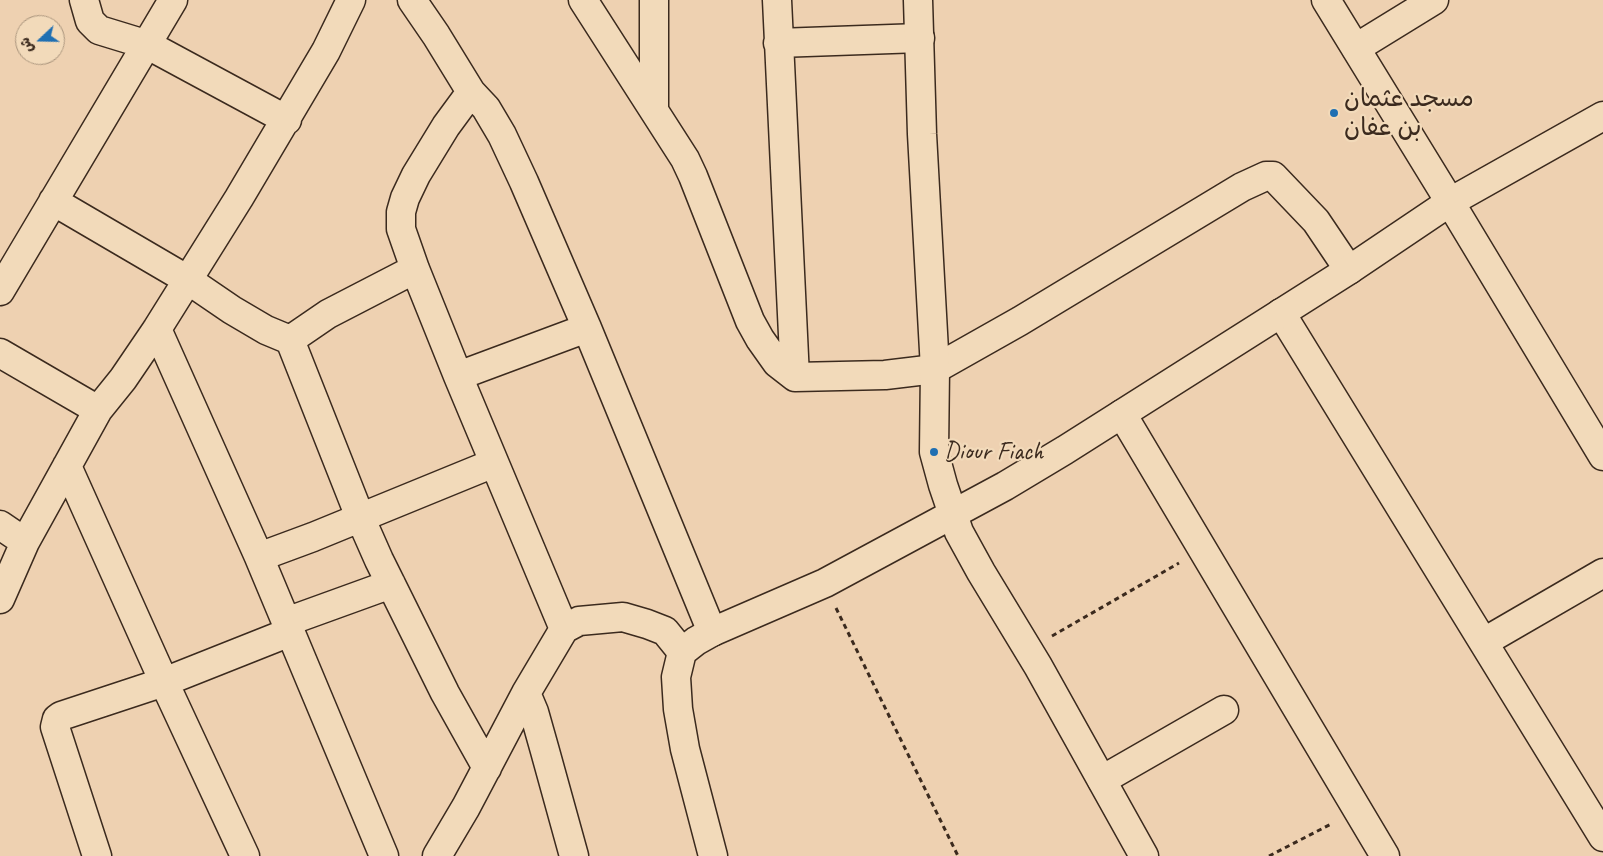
<!DOCTYPE html>
<html>
<head>
<meta charset="utf-8">
<style>
	body { margin:0 }
	#map { position:relative; width:1603px; height:856px; overflow:hidden; background:#eed1b1; font-family:Caveat,"Playpen Sans Arabic",sans-serif }
	canvas { display:block }
	.north { position:absolute; left:15px; top:15px; width:50px; height:50px; box-sizing:border-box; background:#f2daba; border:1px solid #a9947c; border-radius:50%; rotate:249deg; font-size:14px; font-weight:700; line-height:20px; text-align:center; color:#3b2a1e }
	.north::after { content:''; display:block; margin:auto; width:18px; height:22px; background:#1f6fb2; clip-path:polygon(50% 0,100% 100%,50% 72%,0 100%) }
</style>
</head>
<body>
<div id="map">
<canvas width="1603" height="856"></canvas>
<div class="north">ش</div>
</div>
<script>
const c = document.querySelector('canvas').getContext('2d');
c.lineJoin = 'round';
function shape(rows) {
  const path = new Path2D();
  for (const r of rows) {
    path.moveTo(r[0], r[1]);
    for (let i = 2; i < r.length; i += 2) path.lineTo(r[i], r[i + 1]);
  }
  return path;
}
function trace(path, color, width, dash) {
  c.strokeStyle = color;
  c.lineWidth = width;
  c.lineCap = dash ? 'butt' : 'round';
  c.setLineDash(dash || []);
  c.stroke(path);
}
function drawText(font, color, halo, rows, align = 'center') {
  c.font = font + ' Caveat,"Playpen Sans Arabic",sans-serif';
  c.lineWidth = 4.5;
  c.setLineDash([]);
  c.textBaseline = 'middle';
  c.strokeStyle = halo;
  c.fillStyle = color;
  for (const [text, x, y, turn = 0] of rows) {
    c.save();
    c.translate(x, y);
    c.rotate((+turn || 0) * Math.PI / 180);
    c.textAlign = isNaN(turn) ? turn : align;
    if (halo) c.strokeText(text, 0, 0);
    c.fillText(text, 0, 0);
    c.restore();
  }
}
const path = shape([
	[836,608,958,856],
	[1052,636,1179,563],
	[1269,856,1333,823]
]);
const minor = shape([
	[84,0,90,21,99,30,148,45,287,120],
	[412,0,436,35,471,92],
	[583,0,685,159,693,176,750,321,760,339,777,363,795,377,885,375,935,369,1020,321,1242,187,1266,176,1273,176,1316,221,1349,270],
	[654,0,654,110],
	[777,0,795,377],
	[778,43,920,38],
	[1356,48,1434,0],
	[53,201,188,280,232,310,266,330,290,340],
	[415,269,328,314,290,340,360,517,379,560,445,693,487,768],
	[0,291,173,0],
	[1281,313,1603,837],
	[157,329,259,557,384,856],
	[0,353,98,410],
	[458,376,587,328],
	[1122,414,1385,856],
	[67,466,164,682,245,856],
	[0,525,25,542],
	[259,557,313,537,494,463],
	[0,599,25,542,98,410,123,379,157,329,239,198,326,51,351,0],
	[286,622,391,584],
	[564,629,458,376,415,269,401,229,401,212,405,198,416,175,446,126,471,92,486,108,502,135,524,182,587,328,712,632],
	[1484,642,1603,573],
	[526,693,534,712,545,751,574,856],
	[1102,780,1224,710],
	[97,856,55,727,57,719,61,716,164,682,290,632],
	[437,856,466,807,526,693,564,629,579,621,623,617,647,624,665,631,682,652]
]);
const tertiary = shape([
	[918,0,922,134,935,369,934,452,943,485,959,532,981,572,1038,666,1144,856],
	[1326,0,1450,202,1603,456],
	[713,856,685,749,678,709,676,677,682,652,696,641,712,632,825,583,1005,486,1065,450,1349,270,1450,202,1603,116]
]);
const markers = [
	[1334,113,5,"#1f6fb2"],
	[934,452,5,"#1f6fb2"]
];
const poiNames = [
	["مسجد عثمان",1344,99],
	["بن عفان",1344,128],
	["Diour Fiach",944,452]
];
trace(minor, '#3b2a1e', 31);
trace(tertiary, '#3b2a1e', 31);
trace(path, '#3b2a1e', 3, [5, 4]);
trace(minor, '#f2daba', 28);
trace(tertiary, '#f2daba', 28);
for (const [x, y, r, color] of markers) {
  const dot = new Path2D();
  dot.arc(x, y, r, 0, 2 * Math.PI);
  c.fillStyle = color;
  c.fill(dot);
  trace(dot, '#f2daba', 2);
}
drawText('25px', '#3b2a1e', '#f2daba', poiNames, 'left');
</script>
</body>
</html>
